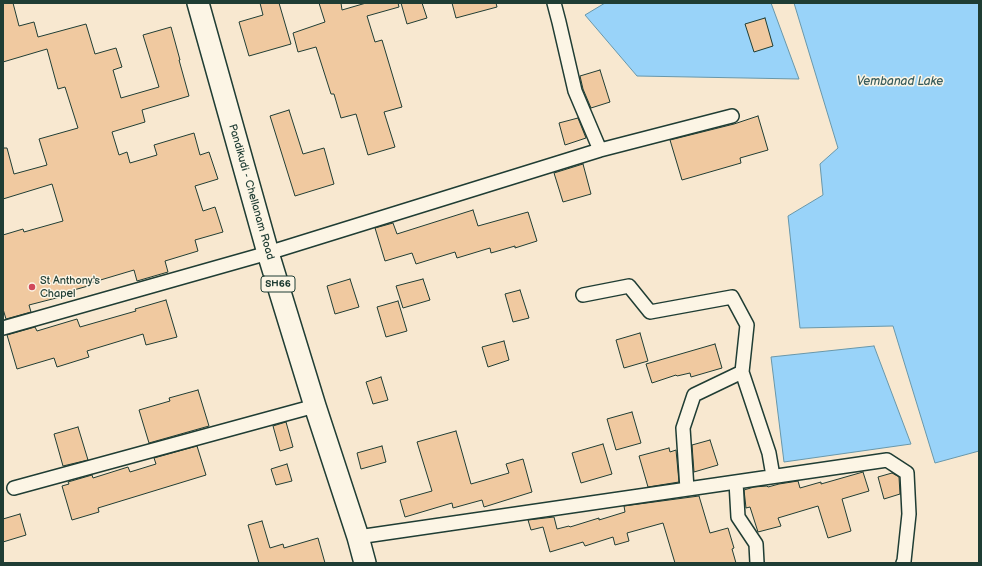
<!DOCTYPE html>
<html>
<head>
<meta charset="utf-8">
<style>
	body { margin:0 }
	#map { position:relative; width:982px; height:566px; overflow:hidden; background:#f8e8d0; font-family:"Balsamiq Sans",sans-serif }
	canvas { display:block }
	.frame { position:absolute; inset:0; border:4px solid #1f3d34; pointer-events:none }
</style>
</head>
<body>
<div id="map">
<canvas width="982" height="566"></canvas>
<div class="frame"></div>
</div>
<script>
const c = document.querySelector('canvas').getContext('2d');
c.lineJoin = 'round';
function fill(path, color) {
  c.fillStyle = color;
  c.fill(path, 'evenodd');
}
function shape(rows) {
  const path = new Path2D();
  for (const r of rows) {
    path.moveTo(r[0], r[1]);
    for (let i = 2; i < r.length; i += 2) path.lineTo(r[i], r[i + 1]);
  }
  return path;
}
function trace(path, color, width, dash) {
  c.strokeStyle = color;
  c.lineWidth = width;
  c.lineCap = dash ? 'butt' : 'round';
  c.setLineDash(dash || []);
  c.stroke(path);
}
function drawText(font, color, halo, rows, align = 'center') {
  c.font = font + ' "Balsamiq Sans",sans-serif';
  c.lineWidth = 3;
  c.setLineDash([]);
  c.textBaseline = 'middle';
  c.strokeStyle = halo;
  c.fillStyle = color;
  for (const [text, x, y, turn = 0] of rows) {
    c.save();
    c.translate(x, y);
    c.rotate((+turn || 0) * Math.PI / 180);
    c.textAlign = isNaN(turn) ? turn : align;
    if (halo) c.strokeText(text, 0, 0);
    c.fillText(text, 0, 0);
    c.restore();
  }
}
const water = shape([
	[605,3,771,3,799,79,637,76,585,15,605,3],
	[794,3,979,3,979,451,935,463,893,326,800,328,788,216,823,195,820,164,838,148,794,3],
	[874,346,911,444,784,462,771,357,874,346]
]);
const building = shape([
	[3,3,13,3,19,26,34,22,38,37,86,24,95,54,116,48,122,67,113,70,121,98,159,87,143,35,171,27,180,60,179,60,189,96,142,110,145,122,112,132,119,155,127,152,130,163,157,155,154,145,194,133,200,155,209,152,218,179,195,186,203,211,215,207,223,232,195,240,198,251,165,261,168,272,137,281,134,270,87,284,88,286,63,293,64,296,29,305,31,312,6,319,3,309,3,235,23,229,24,232,63,221,52,184,3,199,3,148,7,148,14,174,47,165,39,139,78,128,65,87,58,89,47,49,3,62,3,3],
	[260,3,279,3,291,44,249,56,239,22,263,15,260,3],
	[319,3,341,3,342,10,366,3,398,3,399,7,367,16,375,42,382,40,402,107,384,112,395,147,368,155,356,114,341,118,334,94,331,94,316,47,298,52,293,33,325,22,319,3],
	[401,3,422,3,427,18,407,24,401,3],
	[452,3,496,3,497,7,456,18,452,3],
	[765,18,773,46,754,52,745,24,765,18],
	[600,70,610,102,591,108,583,89,580,76,600,70],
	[289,110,303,154,324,148,334,184,295,196,270,116,289,110],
	[758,116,768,150,740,158,741,163,682,180,670,140,734,124,758,116],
	[578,118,586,138,565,145,559,123,578,118],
	[583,164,591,194,563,202,554,173,583,164],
	[473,210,478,226,528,212,537,241,515,248,515,246,491,253,490,248,457,258,455,252,416,264,412,253,385,261,375,228,393,223,397,234,473,210],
	[350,279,359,307,335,314,327,286,350,279],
	[423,279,430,300,403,308,396,286,423,279],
	[520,290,529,318,513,322,505,294,520,290],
	[166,300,177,337,146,345,143,334,87,351,89,357,57,367,54,358,17,369,7,335,35,327,37,331,77,319,80,327,136,311,135,309,166,300],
	[398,301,407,331,386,337,377,307,398,301],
	[640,333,648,361,624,368,616,340,640,333],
	[504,341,509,360,488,367,482,347,504,341],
	[715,344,722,368,691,377,690,373,677,376,676,375,652,383,646,364,715,344],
	[381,377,388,400,373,404,366,382,381,377],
	[198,390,209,426,149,443,139,410,170,401,169,398,198,390],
	[632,412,641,443,616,450,607,419,632,412],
	[286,422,293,447,280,451,273,426,286,422],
	[78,427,88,460,63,466,54,434,78,427],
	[456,431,471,484,509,473,506,464,523,459,532,492,484,507,482,500,453,508,452,503,405,517,400,500,432,491,417,442,456,431],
	[710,440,718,465,694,472,692,445,710,440],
	[603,444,612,474,581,483,572,453,603,444],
	[197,446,206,475,98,508,99,512,72,520,62,486,69,484,68,482,92,475,93,478,128,467,130,472,156,464,154,458,197,446],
	[382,446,386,462,361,469,357,453,382,446],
	[669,448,670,452,676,450,679,482,648,487,639,456,669,448],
	[287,464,292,481,276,485,271,469,287,464],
	[863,472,869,491,842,499,851,531,828,538,818,506,778,518,781,526,758,532,750,507,746,508,744,490,754,487,767,486,768,487,779,484,798,481,800,488,821,482,821,484,863,472],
	[892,473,899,477,900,494,884,499,878,477,892,473],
	[699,496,710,533,728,528,734,548,732,549,736,563,675,563,663,523,627,533,629,541,615,545,613,537,585,546,583,542,550,552,543,527,531,530,528,520,554,517,557,529,569,526,570,527,599,518,599,520,625,512,624,506,699,496],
	[20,514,26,535,3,542,3,519,20,514],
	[262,521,270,548,283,544,284,548,318,538,325,563,259,563,248,525,262,521]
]);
const minor = shape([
	[554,3,559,22,575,91,600,150],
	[583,295,629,286,650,312,732,297,747,325,742,372,769,453,773,476],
	[3,328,268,253,600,150,732,116],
	[736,482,738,517,756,544,757,563],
	[14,488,315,406],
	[687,489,683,428,694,395,742,372],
	[358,537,887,460,907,473,909,514,904,561,903,563]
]);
const primary = shape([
	[198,3,268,253,315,406,358,537,365,563]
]);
const markers = [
	[32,287,4,"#d1495b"]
];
const shields = [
	[278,284,34]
];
const shieldNames = [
	["SH66",278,284]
];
const streetNames = [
	["Pandikudi - Chellanam Road",251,192,74]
];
const poiNames = [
	["St Anthony's",40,281],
	["Chapel",40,294]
];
const waterNames = [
	["Vembanad Lake",900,82]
];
fill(water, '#99d3f9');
trace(water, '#6897aa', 1);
fill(building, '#f0c9a0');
trace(building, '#1f3d34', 1);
trace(minor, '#1f3d34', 16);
trace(primary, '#1f3d34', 24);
trace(minor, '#fcf5e5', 13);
trace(primary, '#fcf5e5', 21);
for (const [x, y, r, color] of markers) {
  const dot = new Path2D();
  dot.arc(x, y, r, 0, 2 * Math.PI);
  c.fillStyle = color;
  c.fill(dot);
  trace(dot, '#fcf5e5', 1.5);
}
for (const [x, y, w] of shields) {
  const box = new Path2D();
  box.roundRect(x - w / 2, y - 8, w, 16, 3);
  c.fillStyle = '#fcf5e5';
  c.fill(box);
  trace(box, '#1f3d34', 1);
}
drawText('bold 10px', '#1f3d34', null, shieldNames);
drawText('11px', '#1f3d34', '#fcf5e5', streetNames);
drawText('11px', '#1f3d34', '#fcf5e5', poiNames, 'left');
drawText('italic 12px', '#375b5b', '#fcf5e5', waterNames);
</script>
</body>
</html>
